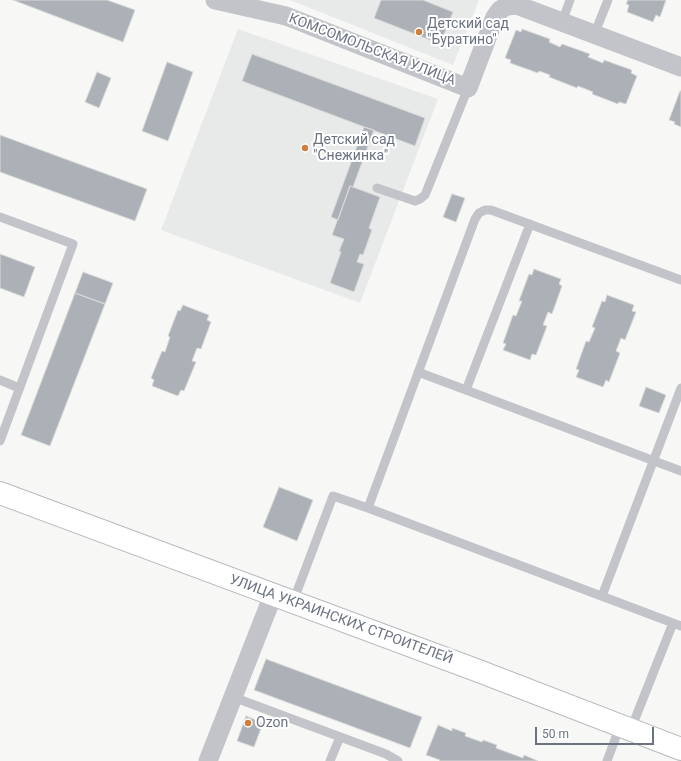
<!DOCTYPE html>
<html>
<head>
<meta charset="utf-8">
<style>
	body { margin:0 }
	#map { position:relative; width:681px; height:761px; overflow:hidden; background:#f7f8f6; font-family:Roboto,sans-serif }
	canvas { display:block }
	.scale { position:absolute; left:535px; top:727px; width:119px; height:18px; box-sizing:border-box; border:2px solid #6b7383; border-top:0; padding-left:5px; font-size:12px; line-height:14px; white-space:nowrap; color:#6b7383; -webkit-text-stroke:3px #fff; paint-order:stroke }
</style>
</head>
<body>
<div id="map">
<canvas width="681" height="761"></canvas>
<div class="scale">50 m</div>
</div>
<script>
const c = document.querySelector('canvas').getContext('2d');
c.lineJoin = 'round';
function fill(path, color) {
  c.fillStyle = color;
  c.fill(path, 'evenodd');
}
function shape(rows) {
  const path = new Path2D();
  for (const r of rows) {
    path.moveTo(r[0], r[1]);
    for (let i = 2; i < r.length; i += 2) path.lineTo(r[i], r[i + 1]);
  }
  return path;
}
function trace(path, color, width, dash) {
  c.strokeStyle = color;
  c.lineWidth = width;
  c.lineCap = dash ? 'butt' : 'round';
  c.setLineDash(dash || []);
  c.stroke(path);
}
function drawText(font, color, halo, rows, align = 'center') {
  c.font = font + ' Roboto,sans-serif';
  c.lineWidth = 4;
  c.setLineDash([]);
  c.textBaseline = 'middle';
  c.strokeStyle = halo;
  c.fillStyle = color;
  for (const [text, x, y, turn = 0] of rows) {
    c.save();
    c.translate(x, y);
    c.rotate((+turn || 0) * Math.PI / 180);
    c.textAlign = isNaN(turn) ? turn : align;
    if (halo) c.strokeText(text, 0, 0);
    c.fillText(text, 0, 0);
    c.restore();
  }
}
const built = shape([
	[290,0,479,0,453,65],
	[238,29,438,99,360,303,161,230]
]);
const building = shape([
	[13,0,107,0,135,10,123,42,13,0],
	[381,0,423,0,453,12,440,44,374,18,381,0],
	[628,0,666,0,660,17,656,15,653,22,627,12,629,5,626,4,628,0],
	[522,29,550,39,549,42,560,47,562,44,590,54,588,57,603,63,604,60,632,70,631,73,637,76,626,104,619,102,618,104,592,94,593,92,578,86,577,88,549,77,550,75,539,71,538,73,510,63,511,60,505,58,516,30,521,32,522,29],
	[252,54,425,118,415,146,242,81,252,54],
	[167,62,193,72,168,141,142,131,167,62],
	[97,72,111,78,99,108,85,102,97,72],
	[680,91,681,91,681,127,674,124,675,122,669,120,680,91],
	[364,127,374,130,353,187,350,186,338,220,331,217,364,127],
	[0,135,147,189,135,221,0,172,0,135],
	[350,186,380,197,369,228,372,230,363,255,360,254,357,262,364,264,354,292,330,283,341,252,339,251,344,239,332,235,350,186],
	[452,194,465,198,456,222,443,217,452,194],
	[0,254,35,267,24,297,0,288,0,254],
	[534,269,561,279,559,284,562,286,552,314,548,312,543,325,547,326,536,355,532,354,530,360,503,350,506,344,503,343,513,315,516,316,522,301,519,301,529,274,532,275,534,269],
	[83,272,113,283,105,304,75,293,83,272],
	[75,293,105,304,50,446,21,435,75,293],
	[607,295,634,305,632,311,636,312,625,340,621,338,616,351,620,353,609,382,606,380,603,387,576,377,579,370,576,369,586,341,589,342,595,328,592,327,602,301,605,302,607,295],
	[183,305,209,315,207,320,211,322,201,349,197,348,192,361,196,362,184,391,181,390,178,396,152,386,154,380,151,378,162,351,165,352,170,337,168,336,178,310,180,311,183,305],
	[646,387,666,395,659,413,639,406,646,387],
	[279,487,313,500,297,541,263,527,279,487],
	[266,659,422,717,410,748,254,690,266,659],
	[246,716,263,723,254,747,237,741,246,716],
	[438,725,452,731,452,728,466,733,465,736,482,742,483,740,497,745,496,748,523,758,524,755,538,761,439,761,440,760,426,755,438,725]
]);
const lane = shape([
	[562,22,570,0],
	[594,35,608,0],
	[377,188,415,201,420,199,425,195,468,88],
	[0,217,73,244,0,441],
	[418,372,466,390,530,224],
	[0,380,19,388],
	[466,390,681,471],
	[368,508,681,626],
	[602,596,681,388],
	[293,602,333,496,368,508,475,219,479,213,485,210,491,210,681,280],
	[233,697,386,754,398,761],
	[631,729,673,623],
	[330,761,340,737],
	[607,761,620,726]
]);
const street = shape([
	[215,0,286,16,468,88,495,17,500,10,507,6,517,5,681,67],
	[208,761,273,595]
]);
const secondary = shape([
	[0,493,476,670,681,749]
]);
const markers = [
	[419,32,4,"#ce7f40"],
	[305,148,4,"#ce7f40"],
	[248,723,4,"#ce7f40"]
];
const poiNames = [
	["Детский сад",427,24],
	["\"Буратино\"",427,40],
	["Детский сад",313,140],
	["\"Снежинка\"",313,156],
	["Ozon",256,723]
];
const streetNames = [
	["КОМСОМОЛЬСКАЯ УЛИЦА",372,50,21],
	["УЛИЦА УКРАИНСКИХ СТРОИТЕЛЕЙ",341,620,20]
];
fill(built, '#e8e9e9');
fill(building, '#acb0b7');
trace(building, '#d9dad8', 1);
trace(secondary, '#b7babf', 24);
trace(lane, '#c2c4c9', 9);
trace(street, '#c2c4c9', 19);
trace(secondary, '#fff', 22);
for (const [x, y, r, color] of markers) {
  const dot = new Path2D();
  dot.arc(x, y, r, 0, 2 * Math.PI);
  c.fillStyle = color;
  c.fill(dot);
  trace(dot, '#fff', 1.5);
}
drawText('14px', '#6b7383', '#fff', poiNames, 'left');
drawText('14px', '#6b7383', '#fff', streetNames);
</script>
</body>
</html>
